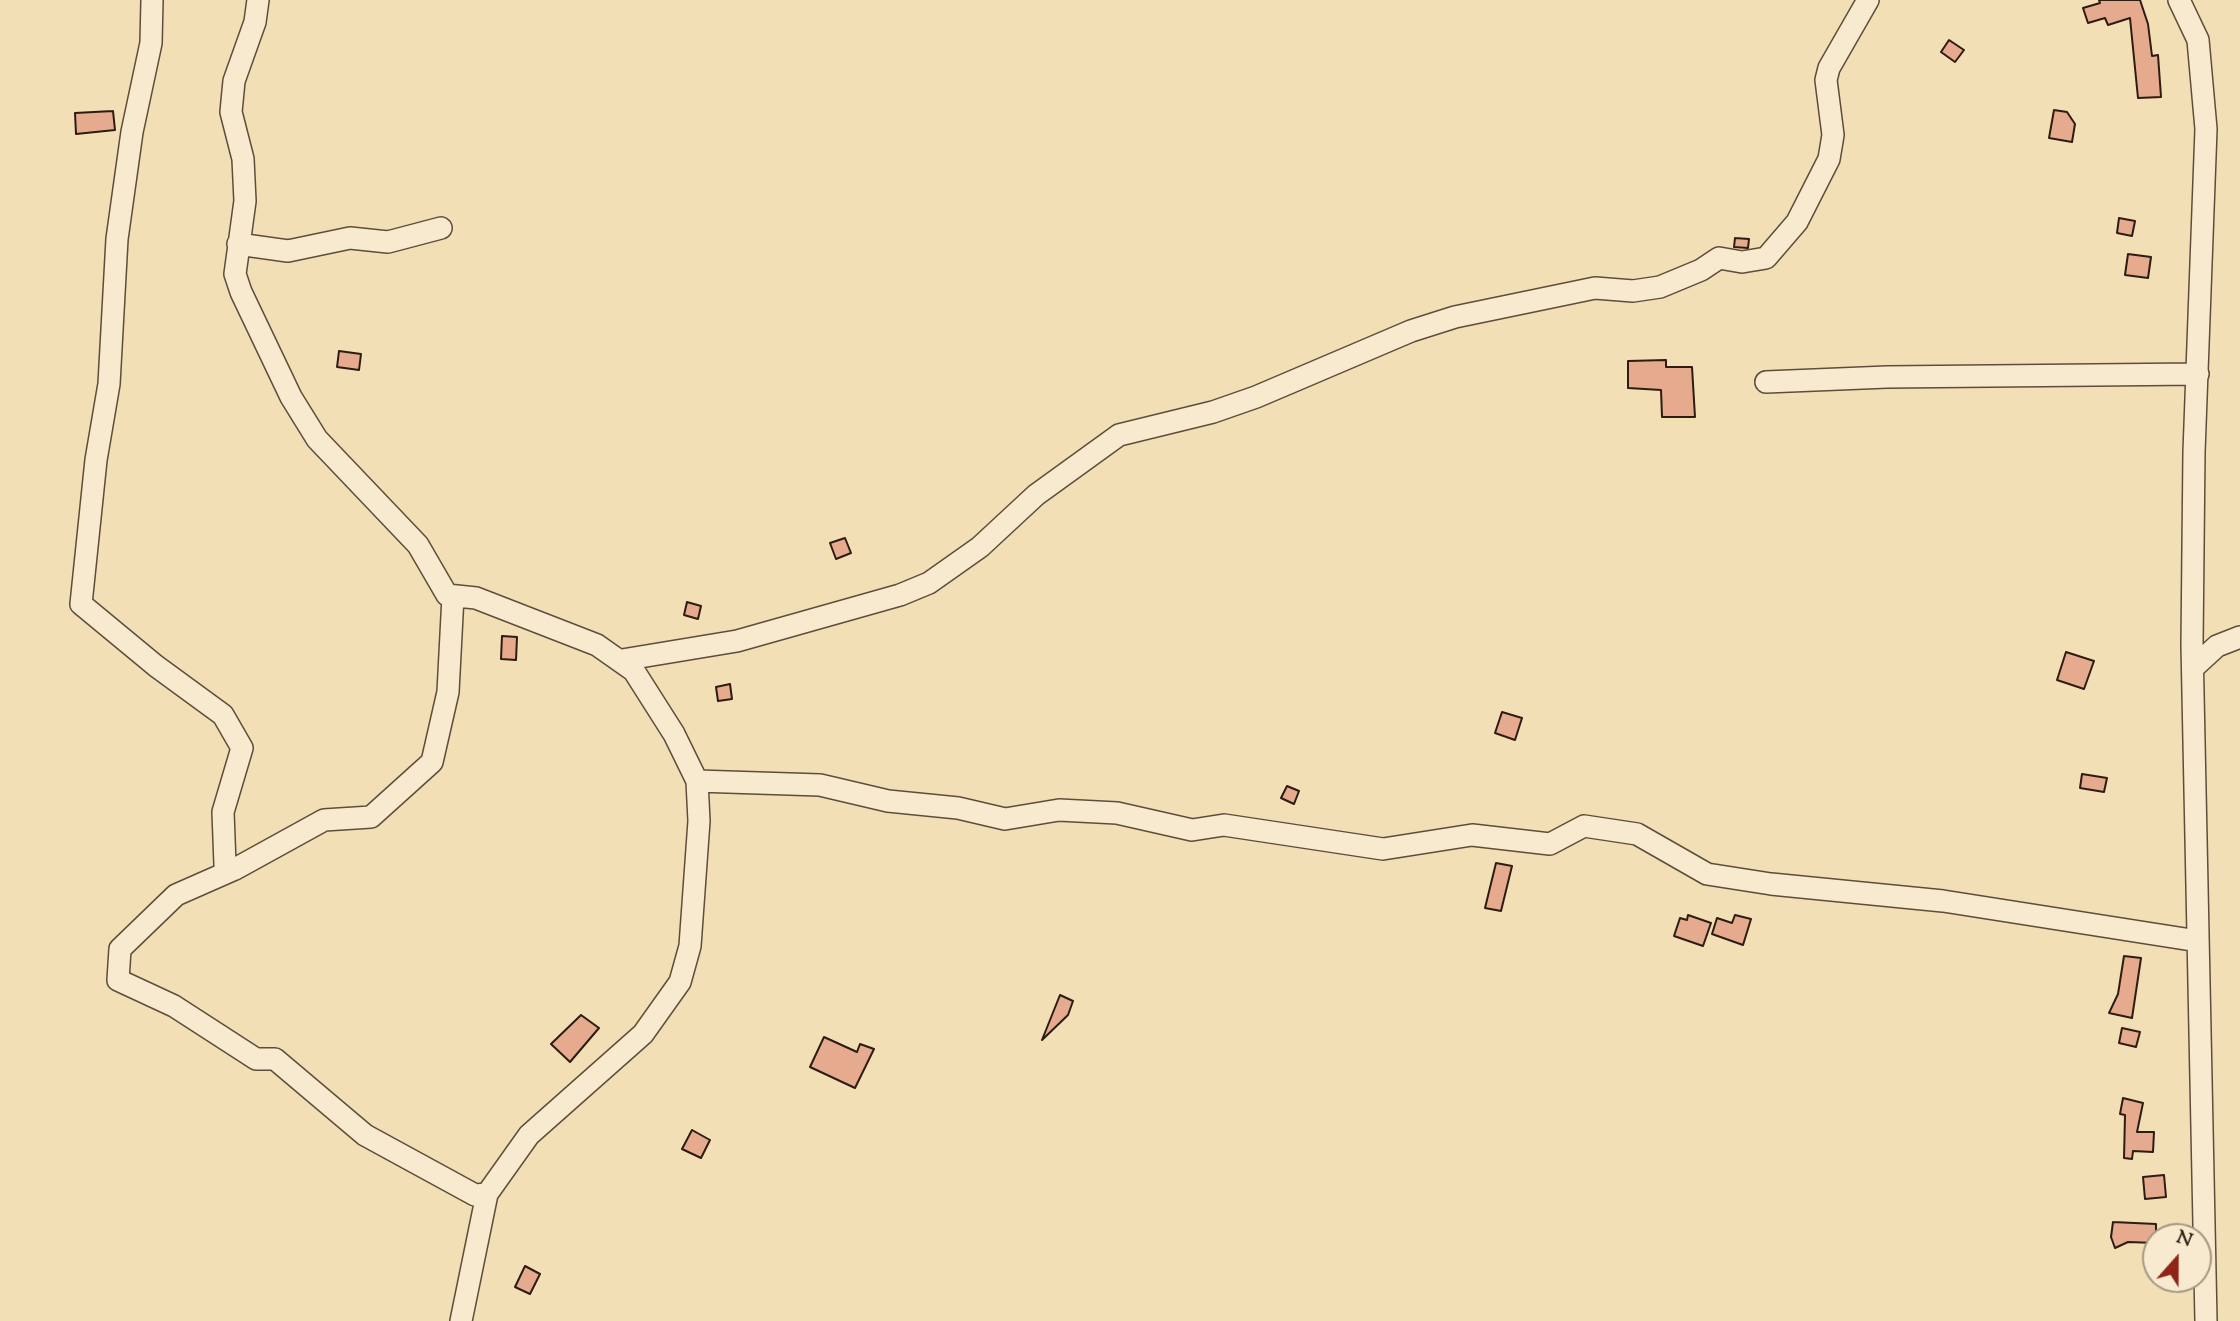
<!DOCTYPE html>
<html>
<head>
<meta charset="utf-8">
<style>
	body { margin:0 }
	#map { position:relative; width:2240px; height:1321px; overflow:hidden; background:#f2dfb5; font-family:"Sorts Mill Goudy",serif }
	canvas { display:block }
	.north { position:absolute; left:2142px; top:1223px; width:70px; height:70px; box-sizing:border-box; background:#f7eacf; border:2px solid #a69883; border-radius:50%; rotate:21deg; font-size:19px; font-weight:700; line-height:28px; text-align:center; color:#2d1c12 }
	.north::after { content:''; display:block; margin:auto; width:24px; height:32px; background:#8f2418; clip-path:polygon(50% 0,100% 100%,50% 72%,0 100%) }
</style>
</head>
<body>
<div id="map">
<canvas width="2240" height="1321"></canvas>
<div class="north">N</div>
</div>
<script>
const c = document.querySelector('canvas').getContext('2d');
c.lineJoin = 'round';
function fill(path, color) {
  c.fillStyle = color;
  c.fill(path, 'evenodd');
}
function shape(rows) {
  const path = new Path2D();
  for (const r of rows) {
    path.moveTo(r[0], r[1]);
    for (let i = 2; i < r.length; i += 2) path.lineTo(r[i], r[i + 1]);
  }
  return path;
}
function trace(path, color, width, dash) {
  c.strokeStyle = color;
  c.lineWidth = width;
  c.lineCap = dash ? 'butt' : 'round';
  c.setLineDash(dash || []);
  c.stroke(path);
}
const building = shape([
	[2099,0,2140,0,2148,24,2152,56,2158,55,2161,97,2138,98,2130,18,2108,25,2105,18,2088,23,2083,8,2100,3,2099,0],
	[1949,40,1964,50,1955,62,1941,52,1949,40],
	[2054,110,2067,112,2075,124,2072,142,2049,138,2054,110],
	[113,111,115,130,76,134,75,113,113,111],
	[2119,218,2135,221,2132,236,2117,233,2119,218],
	[1735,238,1749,239,1748,248,1734,247,1735,238],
	[2128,254,2151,257,2148,278,2125,275,2128,254],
	[339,351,361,354,359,370,337,367,339,351],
	[1666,360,1666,367,1692,367,1695,417,1662,417,1661,390,1628,388,1628,361,1666,360],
	[845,538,851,553,836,559,830,543,845,538],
	[687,602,701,606,698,619,684,615,687,602],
	[502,636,517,637,516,660,501,659,502,636],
	[2066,652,2094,661,2084,689,2057,680,2066,652],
	[730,684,732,699,718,701,716,687,730,684],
	[1502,712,1522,718,1515,740,1495,733,1502,712],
	[2082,774,2107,778,2104,792,2080,788,2082,774],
	[1287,786,1299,791,1294,804,1281,798,1287,786],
	[1496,863,1512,866,1501,911,1485,908,1496,863],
	[1688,915,1711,923,1703,946,1674,936,1680,918,1687,920,1688,915],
	[1735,915,1751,919,1743,945,1712,934,1717,918,1732,923,1735,915],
	[2124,956,2141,958,2132,1018,2109,1013,2118,994,2124,956],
	[1060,995,1073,1001,1068,1015,1042,1040,1060,995],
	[581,1015,599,1028,570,1062,551,1044,581,1015],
	[2122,1028,2140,1032,2136,1047,2119,1043,2122,1028],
	[824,1037,857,1052,860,1044,874,1049,855,1088,810,1067,824,1037],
	[2123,1098,2143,1103,2137,1132,2154,1132,2153,1152,2133,1151,2132,1159,2124,1158,2125,1115,2120,1114,2123,1098],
	[692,1130,710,1140,701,1158,682,1149,692,1130],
	[2164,1175,2166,1197,2145,1199,2143,1177,2164,1175],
	[2113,1222,2156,1224,2156,1243,2128,1242,2115,1248,2111,1237,2113,1222],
	[525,1266,540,1274,530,1294,515,1287,525,1266]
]);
const street = shape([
	[152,0,151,43,132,132,117,239,109,384,96,460,81,604,156,666,223,715,242,748,223,812,225,865,235,869],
	[258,0,255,22,234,81,231,112,243,159,245,201,235,274,241,292,291,397,317,439,418,545,447,595,476,598,597,645,634,671,674,734,697,781,699,821,690,946,680,982,643,1034,529,1135,487,1194,461,1321],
	[2179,0,2198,40,2206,129,2194,452,2192,645,2206,1321],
	[238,244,288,251,350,238,388,242,441,228],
	[1766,382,1887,377,2198,374],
	[453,596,448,692,432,762,371,817,324,820,235,869,176,895,120,949,118,980,174,1006,256,1059,275,1059,365,1135,475,1195,487,1194],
	[622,660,737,641,900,595,929,583,980,547,1036,495,1119,435,1213,412,1256,397,1411,331,1455,317,1595,288,1633,291,1660,287,1701,270,1719,258,1742,262,1766,258,1797,222,1829,159,1833,135,1826,80,1829,68,1868,0],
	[2193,668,2217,646,2240,637],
	[697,781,820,785,888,801,958,808,1005,819,1059,810,1117,813,1192,830,1224,825,1383,849,1472,835,1550,844,1584,826,1637,834,1707,874,1771,884,1943,901,2198,941]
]);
fill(building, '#e6ab8e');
trace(building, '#2d1c12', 2);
trace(street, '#5e4d3b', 24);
trace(street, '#f7eacf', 21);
</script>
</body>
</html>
